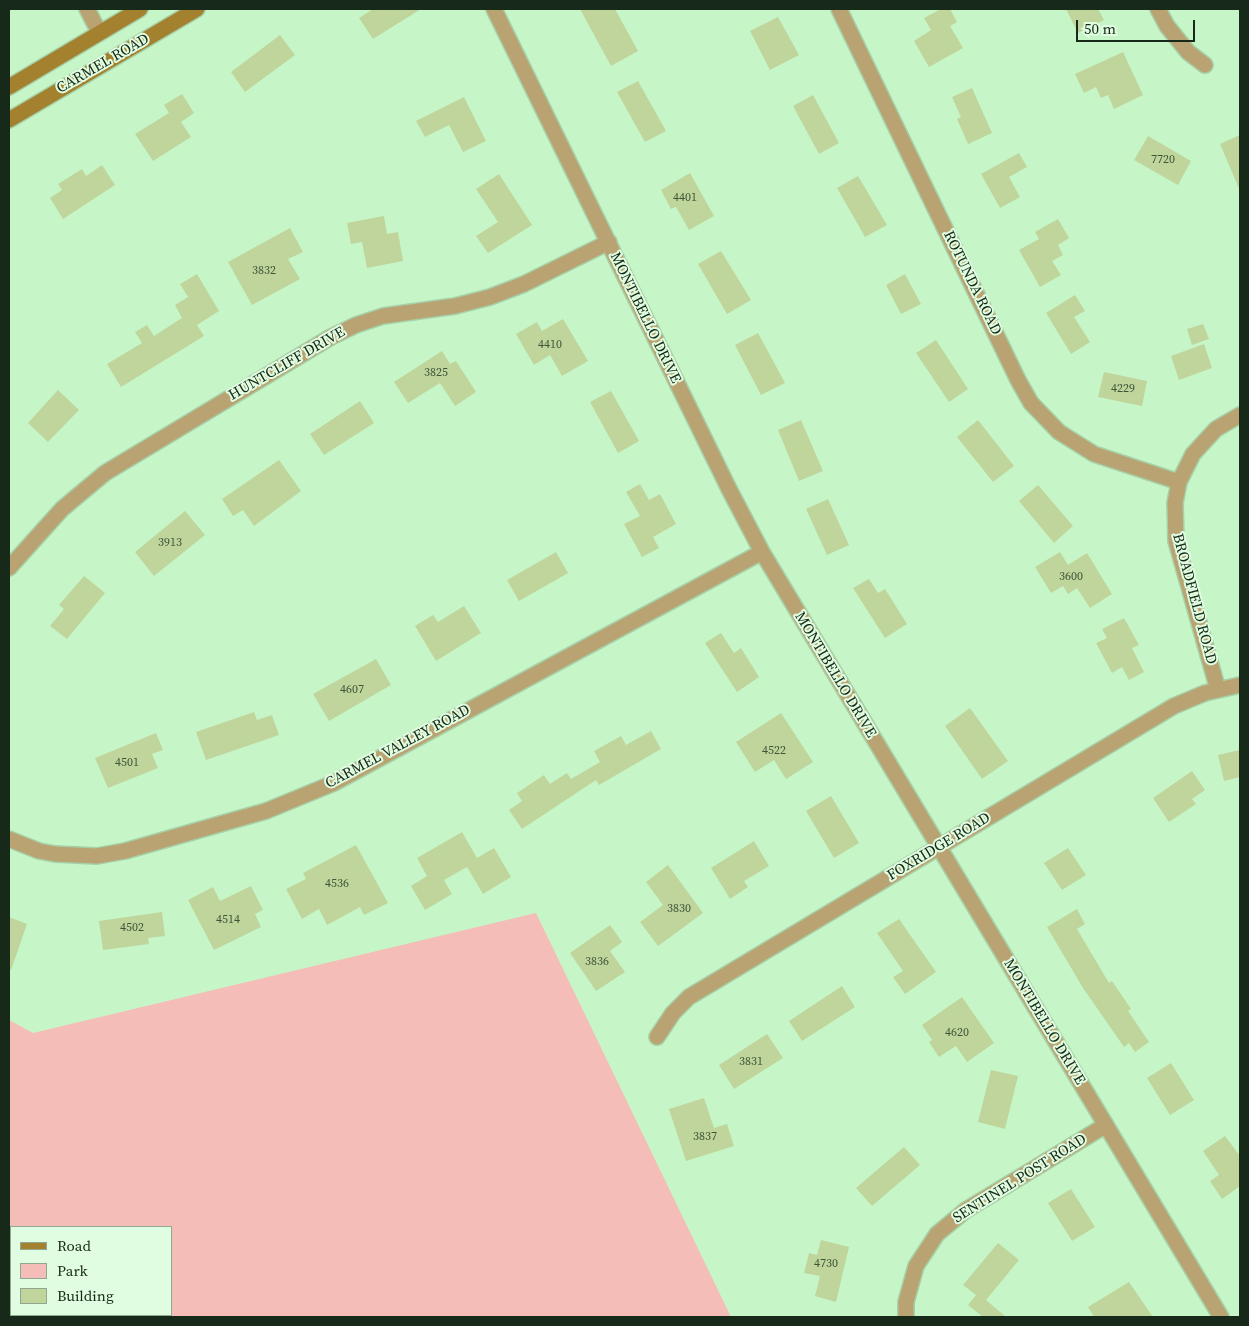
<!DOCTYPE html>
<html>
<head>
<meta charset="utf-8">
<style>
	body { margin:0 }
	#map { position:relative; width:1249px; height:1326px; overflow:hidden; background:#c6f6c7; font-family:"Source Serif 4",serif }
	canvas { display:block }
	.frame { position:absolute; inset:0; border:10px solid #172918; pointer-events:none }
	.legend { position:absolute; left:10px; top:1226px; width:162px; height:90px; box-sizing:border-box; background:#e1fde1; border:1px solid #90a891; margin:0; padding:6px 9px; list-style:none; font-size:15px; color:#172918 }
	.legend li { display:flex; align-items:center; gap:10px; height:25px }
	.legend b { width:25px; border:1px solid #90a891 }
	.scale { position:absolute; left:1076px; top:20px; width:119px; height:22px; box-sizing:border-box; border:2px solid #172918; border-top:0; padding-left:6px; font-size:15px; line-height:18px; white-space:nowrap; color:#172918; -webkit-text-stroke:4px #e1fde1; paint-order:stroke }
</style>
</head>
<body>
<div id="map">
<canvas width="1249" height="1326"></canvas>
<div class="frame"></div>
<ul class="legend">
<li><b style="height:6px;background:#a3812e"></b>Road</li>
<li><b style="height:14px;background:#f5bdb7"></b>Park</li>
<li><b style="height:14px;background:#bfd59c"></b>Building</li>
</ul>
<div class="scale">50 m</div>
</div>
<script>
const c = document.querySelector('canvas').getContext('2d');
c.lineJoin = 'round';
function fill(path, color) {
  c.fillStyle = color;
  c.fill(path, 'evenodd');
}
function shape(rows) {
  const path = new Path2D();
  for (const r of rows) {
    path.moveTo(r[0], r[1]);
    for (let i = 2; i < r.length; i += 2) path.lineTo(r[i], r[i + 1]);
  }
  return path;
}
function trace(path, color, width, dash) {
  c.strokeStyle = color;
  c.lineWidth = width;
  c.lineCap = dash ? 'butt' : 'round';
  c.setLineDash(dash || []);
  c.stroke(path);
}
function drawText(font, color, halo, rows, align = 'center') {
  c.font = font + ' "Source Serif 4",serif';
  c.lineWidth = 4;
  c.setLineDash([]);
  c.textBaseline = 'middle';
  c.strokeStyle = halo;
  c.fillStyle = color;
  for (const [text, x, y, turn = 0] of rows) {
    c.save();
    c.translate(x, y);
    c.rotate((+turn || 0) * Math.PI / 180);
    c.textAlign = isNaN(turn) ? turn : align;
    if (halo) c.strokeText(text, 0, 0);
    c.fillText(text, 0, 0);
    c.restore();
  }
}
const green = shape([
	[536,913,731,1317,9,1317,9,1020,33,1033],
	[11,1227,171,1227,171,1315,11,1315]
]);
const building = shape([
	[373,9,421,9,373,39,359,18],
	[580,9,615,9,638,51,611,66],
	[941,9,950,9,957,22,950,26,963,48,929,67,914,41,931,30,924,18],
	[1066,9,1098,9,1104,20,1078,33],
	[778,17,799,55,770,70,750,31],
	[280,35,295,55,245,92,231,72],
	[1123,52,1143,95,1114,109,1108,95,1101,98,1096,87,1084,93,1075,74],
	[638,81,666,131,645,142,617,92],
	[972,88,992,133,968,144,957,119,961,117,952,97],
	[182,94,194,113,181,122,191,137,153,161,135,134,169,113,164,105],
	[813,95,839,143,819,154,793,106],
	[464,97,486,141,463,152,449,125,425,137,416,121],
	[1240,135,1240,191,1220,144],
	[1148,136,1191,161,1178,185,1134,160],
	[1019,153,1027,167,1009,177,1020,197,1000,208,981,174],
	[102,165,115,185,63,219,50,198,62,190,58,184,82,169,86,176],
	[690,173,714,216,689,230,676,207,671,209,661,190],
	[499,174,532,225,488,253,476,236,498,222,476,189],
	[858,176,887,225,865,237,837,188],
	[384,216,387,234,398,232,403,261,367,268,362,242,351,244,347,223],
	[1058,219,1069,238,1058,245,1063,255,1052,261,1061,275,1040,287,1019,250,1039,239,1035,232],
	[290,228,303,252,288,259,300,279,252,305,228,262],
	[721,251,751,300,727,314,698,264],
	[197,274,219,311,197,325,204,336,121,387,107,364,142,343,135,332,147,325,154,336,182,318,175,305,188,297,180,284],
	[905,274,921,304,901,314,886,285],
	[1075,295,1085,311,1074,317,1090,342,1071,354,1046,313],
	[563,319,588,361,562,376,550,355,534,365,516,334,537,322,542,331],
	[1203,324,1209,339,1192,345,1187,329],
	[758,333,785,383,761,395,735,345],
	[936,340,968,389,949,402,916,353],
	[1204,344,1212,368,1179,380,1171,356],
	[442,351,450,364,456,361,476,392,455,406,440,383,408,403,394,382],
	[1104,372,1147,381,1142,406,1098,397],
	[58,390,79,410,48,442,28,423],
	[611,391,639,441,618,453,590,402],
	[360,401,374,423,324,455,310,434],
	[801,420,823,471,799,481,778,430],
	[978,420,1014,466,993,482,957,437],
	[279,460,301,491,254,526,243,510,233,516,222,499],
	[640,484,649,500,660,494,676,524,653,537,659,548,642,557,624,524,640,516,626,492],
	[1038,485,1073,526,1054,543,1019,501],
	[828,499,849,545,827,555,806,509],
	[185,511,205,535,154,576,135,552],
	[556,552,568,573,519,601,507,580],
	[1060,552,1068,565,1087,553,1112,594,1090,608,1077,588,1068,594,1063,586,1051,593,1035,567],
	[84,576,105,593,67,639,50,626,64,609,59,605],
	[869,579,878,593,885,589,907,624,885,638,853,588],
	[464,606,481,633,436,661,415,626,433,615,438,622],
	[1124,618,1139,645,1132,648,1144,672,1129,680,1122,667,1112,673,1096,643,1107,638,1102,629],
	[721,633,734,653,741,648,759,677,737,692,705,643],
	[376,659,391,685,329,721,313,694],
	[970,708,1008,761,982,779,945,726],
	[254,712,257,720,272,715,279,735,206,760,196,732],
	[781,713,813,762,786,779,774,760,755,772,736,742],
	[651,731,661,749,599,785,596,780,522,829,509,810,522,801,517,793,544,775,550,784,567,773,571,779,600,762,594,751,621,736,626,745],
	[156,733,163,750,152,754,158,768,108,788,95,758],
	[1240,750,1240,777,1224,781,1218,755],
	[1192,771,1205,790,1192,799,1196,804,1169,822,1153,798],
	[831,796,859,843,834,858,806,811],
	[462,832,477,858,494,848,511,877,483,894,467,867,444,880,452,894,425,910,411,886,427,876,417,858],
	[754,841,769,866,744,881,748,887,730,899,711,868],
	[356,845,388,903,364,915,360,907,327,925,319,909,302,919,286,889,306,879,303,873],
	[1068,848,1086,875,1062,890,1044,863],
	[668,865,703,913,658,946,640,922,663,905,646,882],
	[251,886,263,910,255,914,261,927,214,950,188,900,213,887,220,901],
	[1077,909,1085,924,1077,929,1109,983,1112,981,1131,1009,1128,1011,1149,1042,1135,1052,1129,1043,1124,1047,1083,988,1047,927],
	[162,912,165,936,148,938,149,944,103,950,99,921],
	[9,917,27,924,11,970,9,969],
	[899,919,936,972,905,994,893,977,903,971,877,933],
	[610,925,622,942,610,951,625,972,596,991,570,953],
	[842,986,855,1007,802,1041,789,1021],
	[962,997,994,1043,967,1062,956,1046,939,1057,929,1042,932,1040,922,1025],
	[767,1034,783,1058,734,1089,719,1065],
	[1171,1063,1194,1100,1170,1115,1147,1078],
	[991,1070,1018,1076,1005,1129,978,1122],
	[704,1098,714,1128,727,1124,734,1146,686,1161,669,1109],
	[1225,1136,1240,1156,1240,1186,1222,1199,1210,1181,1219,1175,1203,1151],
	[904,1147,920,1165,872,1206,856,1188],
	[1071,1189,1095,1227,1072,1241,1048,1203],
	[821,1240,849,1247,836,1302,815,1296,820,1276,804,1273,809,1253,817,1255],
	[998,1243,1019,1260,986,1300,1006,1317,983,1317,968,1305,976,1295,963,1285],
	[1129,1282,1153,1317,1094,1317,1088,1307]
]);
const minor = shape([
	[87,9,99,32],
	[494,9,729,489,762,552,1221,1317],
	[839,9,1018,380,1031,403,1059,432,1094,454,1179,482],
	[1158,9,1167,26,1188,52,1205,65],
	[9,568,62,509,105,473,331,337,356,325,383,316,455,306,490,297,524,284,609,242],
	[1218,690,1176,541,1175,503,1179,482,1193,454,1216,429,1240,415],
	[9,839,39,851,55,854,97,856,125,851,266,811,334,783,762,552],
	[657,1037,673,1013,689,997,1174,706,1205,693,1240,685],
	[906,1317,906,1302,916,1266,937,1234,966,1210,1106,1125]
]);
const secondary = shape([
	[9,87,140,9],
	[9,120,197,9]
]);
const numberNames = [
	["7720",1163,160],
	["4401",685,198],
	["3832",264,271],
	["4410",550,345],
	["3825",436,373],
	["4229",1123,389],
	["3913",170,543],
	["3600",1071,577],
	["4607",352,690],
	["4522",774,751],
	["4501",127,763],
	["4536",337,884],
	["3830",679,909],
	["4514",228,920],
	["4502",132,928],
	["3836",597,962],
	["4620",957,1033],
	["3831",751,1062],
	["3837",705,1137],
	["4730",826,1264]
];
const streetNames = [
	["CARMEL ROAD",103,64,-30],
	["ROTUNDA ROAD",972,283,64],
	["MONTIBELLO DRIVE",645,318,64],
	["HUNTCLIFF DRIVE",287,364,-30],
	["BROADFIELD ROAD",1194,599,75],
	["MONTIBELLO DRIVE",835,675,59],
	["CARMEL VALLEY ROAD",398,747,-28],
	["FOXRIDGE ROAD",939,847,-31],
	["MONTIBELLO DRIVE",1044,1022,59],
	["SENTINEL POST ROAD",1020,1179,-32]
];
fill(green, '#f5bdb7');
fill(building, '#bfd59c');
trace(minor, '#a6d1a8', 18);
trace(secondary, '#a6d1a8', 18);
trace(minor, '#baa372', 15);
trace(secondary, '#a3812e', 15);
drawText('12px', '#415439', null, numberNames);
drawText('15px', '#172918', '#e1fde1', streetNames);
</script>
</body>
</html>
